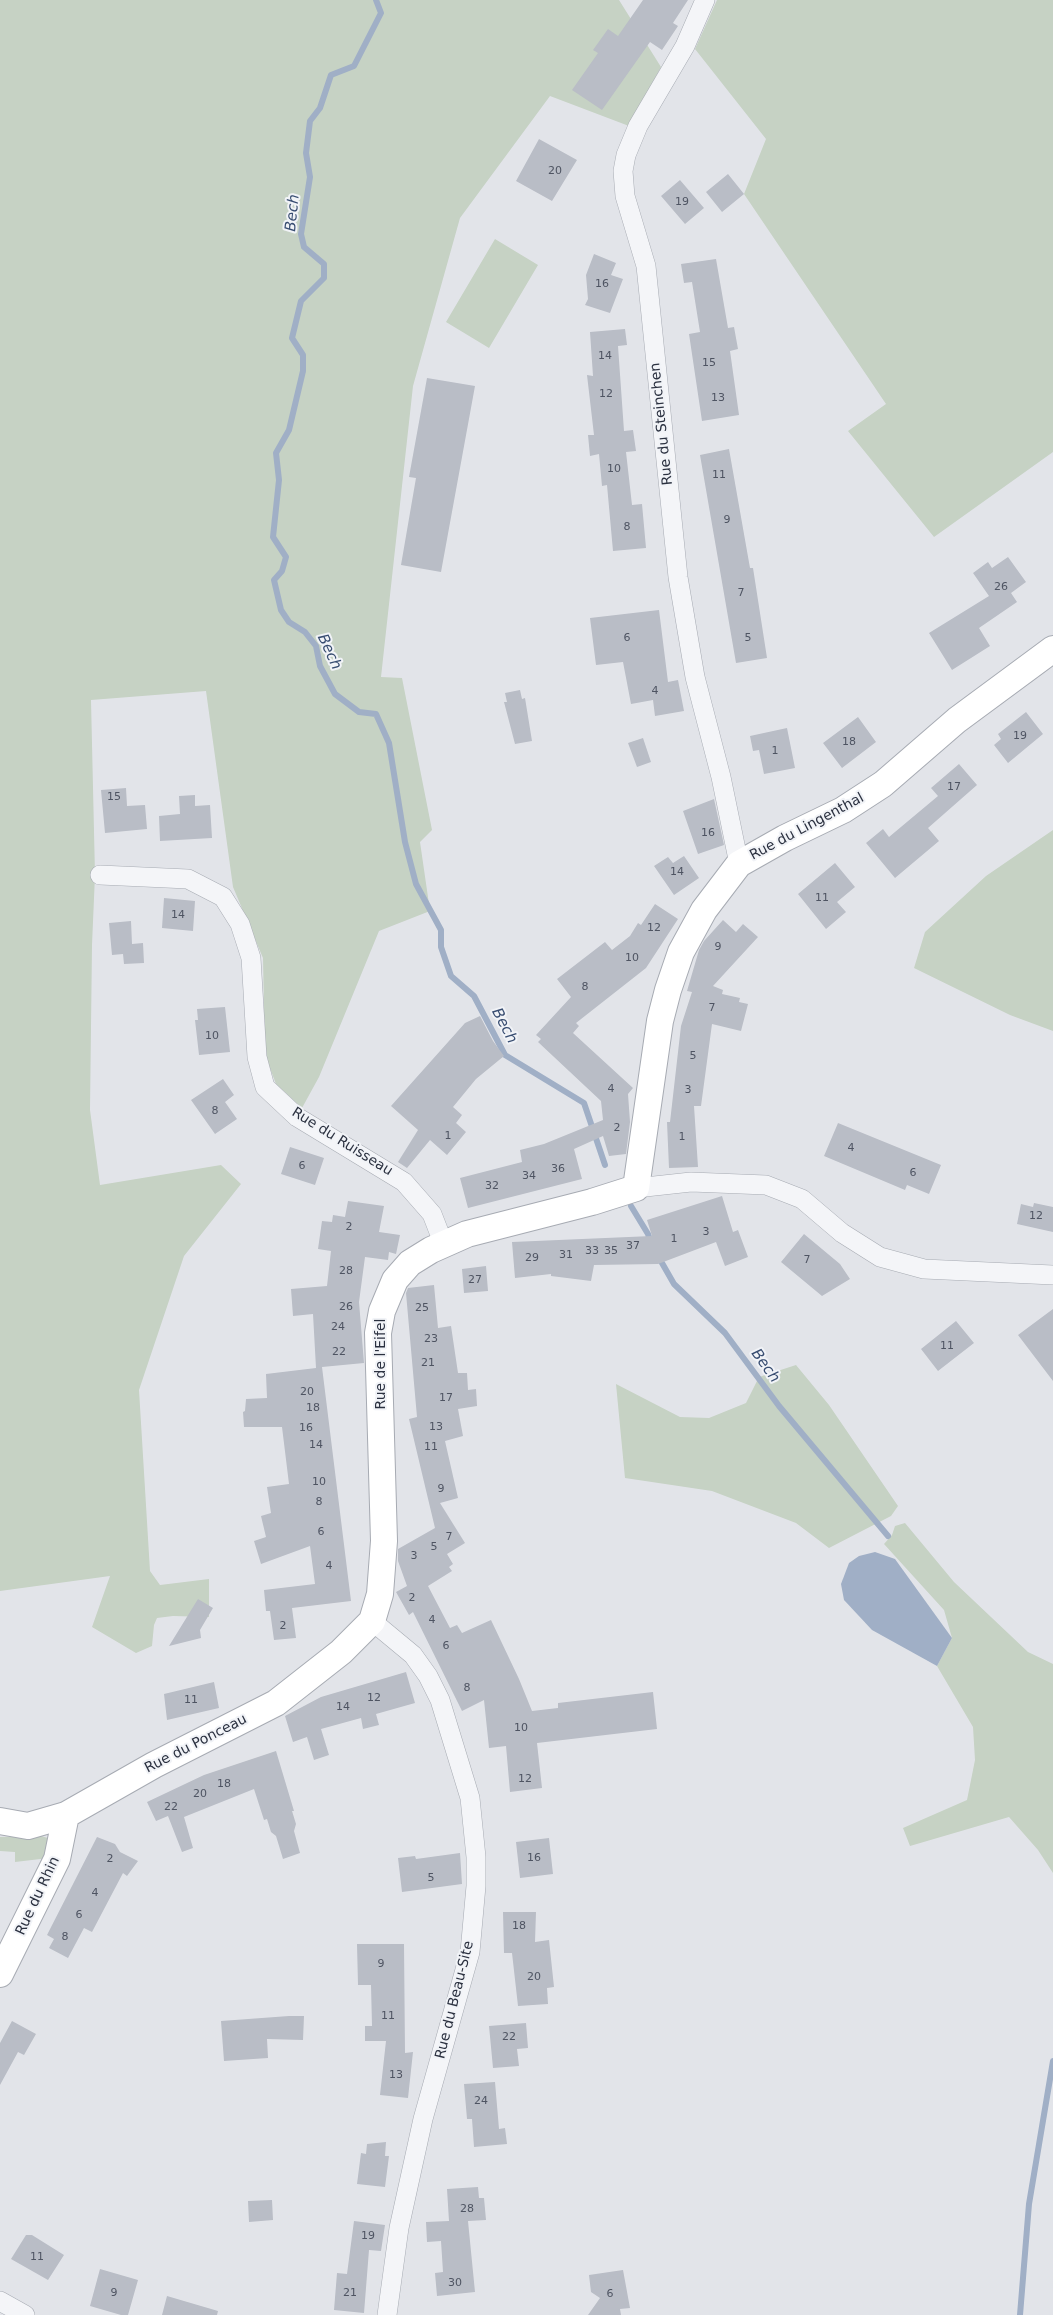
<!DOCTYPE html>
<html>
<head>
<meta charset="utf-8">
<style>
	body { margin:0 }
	canvas { display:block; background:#e2e4e9 }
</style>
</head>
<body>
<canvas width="1053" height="2315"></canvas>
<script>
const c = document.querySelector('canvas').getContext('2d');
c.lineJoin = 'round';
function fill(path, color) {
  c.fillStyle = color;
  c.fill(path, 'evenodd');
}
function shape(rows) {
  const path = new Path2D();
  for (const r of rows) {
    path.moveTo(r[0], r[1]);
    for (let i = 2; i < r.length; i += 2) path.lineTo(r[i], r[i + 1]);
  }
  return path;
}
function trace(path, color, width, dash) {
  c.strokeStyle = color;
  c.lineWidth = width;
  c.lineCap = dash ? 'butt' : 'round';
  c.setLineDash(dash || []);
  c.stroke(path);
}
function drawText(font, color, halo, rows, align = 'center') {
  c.font = font + ' "DejaVu Sans",sans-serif';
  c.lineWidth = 4;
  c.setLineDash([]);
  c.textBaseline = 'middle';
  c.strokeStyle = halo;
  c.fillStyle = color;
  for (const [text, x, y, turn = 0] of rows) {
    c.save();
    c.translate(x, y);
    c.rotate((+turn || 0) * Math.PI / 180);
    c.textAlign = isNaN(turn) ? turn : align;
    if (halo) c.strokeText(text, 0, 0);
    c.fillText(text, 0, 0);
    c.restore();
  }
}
const green = shape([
	[0,0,619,0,661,67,629,126,550,96,460,218,413,386,381,677,402,678,432,830,420,842,430,911,379,931,319,1077,302,1108,276,1084,265,1055,263,958,233,887,206,691,91,700,95,875,92,945,90,1110,100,1185,221,1165,241,1184,184,1256,139,1390,150,1571,160,1585,209,1579,209,1617,173,1616,157,1618,154,1625,152,1646,136,1653,92,1627,110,1576,0,1591],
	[717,0,1053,0,1053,452,934,537,848,431,886,404,744,194,766,139,695,49],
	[495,239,538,265,489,348,446,322],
	[1053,830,1053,1031,1010,1015,914,968,925,932,986,876],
	[796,1365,829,1405,898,1506,891,1516,829,1548,796,1523,712,1491,625,1478,616,1384,680,1417,709,1418,746,1403,759,1377],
	[905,1523,954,1582,1028,1652,1053,1664,1053,1873,1038,1850,1009,1817,910,1846,903,1828,967,1800,975,1760,973,1727,937,1666,952,1638,944,1610,884,1544,892,1535,895,1526],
	[41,1836,48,1838,52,1844,49,1858,15,1862,15,1852,0,1851,0,1837]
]);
const water = shape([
	[875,1552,895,1559,952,1638,937,1666,872,1630,844,1600,841,1584,849,1563,859,1556]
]);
const stream = shape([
	[376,0,381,13,354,66,331,75,320,108,310,121,306,153,310,177,301,234,304,247,324,264,324,278,301,301,292,338,303,355,303,371,289,430,276,453,279,480,273,537,286,557,282,571,274,580,281,610,289,622,305,632,316,646,320,666,335,694,359,712,376,714,389,743,405,842,416,884,441,930,441,947,451,976,474,996,505,1055,584,1103,605,1165],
	[631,1206,648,1234,651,1243],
	[658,1256,674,1284,725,1333,779,1406,888,1536],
	[1020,2315,1029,2204,1053,2061]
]);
const building = shape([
	[643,0,688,0,673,23,678,26,662,50,650,42,602,110,572,90,598,53,593,50,608,29,618,36],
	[539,139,577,160,552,201,516,181],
	[728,174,744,194,722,212,706,192],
	[680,180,704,208,685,224,661,196],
	[594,254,616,263,611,275,623,279,610,313,585,305,588,299,586,275],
	[716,259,728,328,734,327,738,349,730,351,739,415,702,421,689,334,700,332,692,282,684,283,681,264],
	[625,329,627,345,618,346,624,431,633,430,636,451,626,452,632,505,642,504,646,548,613,551,607,485,602,486,599,454,590,456,588,435,594,435,587,375,593,376,590,332],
	[427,378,475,386,441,572,401,565,416,478,409,477],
	[729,449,750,568,753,568,767,658,736,663,700,455],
	[1008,557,1026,582,1011,593,1017,602,979,628,990,646,952,670,929,633,989,596,973,573,988,562,992,568],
	[659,610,668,682,678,680,684,711,655,716,653,700,631,704,623,662,596,665,590,618],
	[520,690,522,699,525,698,532,741,515,744,504,702,507,702,505,693],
	[1026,712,1043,734,1008,763,994,745,1001,739,998,734],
	[858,717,876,742,842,768,823,743],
	[787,728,795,768,764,774,759,750,753,751,750,736],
	[643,738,651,762,637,767,628,743],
	[959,764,977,785,928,828,939,841,895,878,866,843,883,829,889,837,938,796,931,788],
	[126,788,127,806,145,805,147,829,105,833,101,790],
	[195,795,195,806,210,805,212,838,160,841,159,816,180,814,179,796],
	[714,799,724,845,698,854,683,811],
	[684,856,699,878,674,895,654,866,668,857,673,863],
	[835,863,855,887,837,902,846,912,826,929,798,894],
	[164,898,195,901,193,931,162,928],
	[655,904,678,919,646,968,576,1023,579,1026,573,1033,633,1088,628,1094,630,1122,626,1154,609,1156,603,1136,574,1149,582,1179,468,1208,460,1178,522,1162,520,1150,544,1144,603,1120,601,1101,538,1042,541,1039,536,1035,571,997,557,979,605,942,612,950,630,936,638,923,641,925],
	[723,920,736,932,743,924,758,937,713,986,723,990,722,994,740,998,739,1002,748,1004,741,1031,712,1024,701,1106,694,1106,698,1167,669,1168,667,1122,670,1122,681,1026,692,992,687,991,699,950,704,941],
	[131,921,132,944,143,943,144,963,124,964,123,954,112,955,109,923],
	[225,1007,230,1052,199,1055,195,1020,198,1020,197,1009],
	[480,1016,493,1041,504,1056,476,1079,453,1107,462,1115,456,1123,466,1132,447,1155,430,1140,407,1168,398,1162,418,1130,391,1106,465,1023],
	[223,1079,234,1095,225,1102,237,1119,215,1134,191,1100],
	[838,1123,941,1165,929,1194,907,1185,905,1190,824,1156],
	[290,1147,324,1158,315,1185,281,1174],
	[722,1196,733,1232,738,1230,748,1257,725,1266,716,1242,658,1264,594,1265,591,1281,551,1276,551,1274,515,1278,512,1242,652,1236,647,1220],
	[348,1201,384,1206,379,1232,400,1235,396,1254,389,1252,388,1260,365,1257,359,1302,364,1363,322,1367,351,1601,292,1608,296,1638,274,1640,270,1611,266,1611,264,1590,315,1584,310,1546,261,1564,254,1541,266,1537,261,1516,271,1513,267,1487,289,1484,282,1427,244,1427,243,1412,245,1411,246,1399,267,1398,266,1374,316,1368,313,1314,293,1316,291,1289,327,1286,331,1251,318,1249,322,1221,332,1222,333,1215,345,1217],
	[1034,1203,1053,1207,1053,1232,1017,1224,1021,1204,1033,1207],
	[804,1234,840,1264,850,1279,822,1296,781,1262],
	[486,1266,488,1291,464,1293,462,1269],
	[434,1285,438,1328,451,1326,458,1373,467,1373,468,1390,476,1389,477,1406,458,1409,463,1436,445,1441,458,1498,440,1503,465,1543,447,1554,453,1564,449,1567,452,1571,428,1586,450,1628,457,1625,462,1633,491,1620,519,1679,532,1711,558,1708,558,1703,653,1692,657,1729,537,1743,542,1788,510,1792,506,1746,489,1748,484,1700,462,1711,413,1612,409,1615,396,1592,407,1586,398,1561,398,1549,435,1528,409,1419,417,1417,406,1293,408,1288],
	[1053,1309,1053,1381,1018,1335],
	[956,1321,974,1343,938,1371,921,1349],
	[198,1599,213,1608,200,1630,201,1638,169,1646],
	[406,1672,415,1703,376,1714,379,1725,363,1729,361,1718,321,1729,329,1755,314,1760,307,1737,293,1742,285,1716,321,1697],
	[214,1682,219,1708,167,1720,164,1694],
	[276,1751,294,1811,292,1811,296,1824,294,1831,300,1853,283,1859,276,1836,271,1832,267,1819,264,1820,254,1789,184,1817,193,1848,182,1852,168,1816,156,1821,147,1802,204,1775],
	[97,1837,115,1844,120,1852,138,1861,127,1876,123,1873,92,1932,84,1928,68,1958,49,1948,54,1939,47,1935],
	[549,1838,553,1874,520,1878,516,1842],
	[460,1853,462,1884,402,1892,398,1858,415,1856,416,1859],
	[503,1912,536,1912,535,1942,549,1940,554,1987,547,1988,548,2004,518,2006,512,1953,504,1953],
	[357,1944,404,1944,405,2053,413,2052,408,2098,380,2095,386,2041,365,2041,365,2026,372,2026,371,1985,358,1985],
	[289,2016,304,2016,303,2040,267,2039,268,2058,224,2061,221,2021],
	[12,2021,36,2034,24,2055,18,2052,0,2085,0,2043],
	[526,2023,528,2048,517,2049,519,2066,493,2068,489,2026],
	[495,2082,499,2129,505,2128,507,2144,474,2147,472,2119,467,2119,464,2084],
	[386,2142,385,2156,389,2156,385,2187,357,2184,361,2153,366,2154,367,2144],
	[478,2187,479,2198,484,2198,486,2220,468,2221,475,2292,437,2296,435,2273,443,2272,441,2241,427,2242,426,2222,449,2221,447,2189],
	[272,2200,273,2220,249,2222,248,2201],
	[354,2221,385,2225,381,2251,369,2250,364,2313,334,2310,337,2273,347,2274],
	[26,2235,32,2235,64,2255,48,2280,11,2259],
	[100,2269,138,2280,128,2315,121,2315,90,2306],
	[623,2270,630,2308,620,2309,621,2315,588,2315,600,2298,591,2292,589,2275],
	[167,2296,218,2311,217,2315,162,2315]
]);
const street = shape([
	[705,0,685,46,638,126,626,155,623,171,625,196,646,266,678,577,695,677,721,777,739,864],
	[100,875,188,879,223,897,240,924,251,958,257,1057,265,1087,297,1117,404,1182,432,1214,444,1245],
	[636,1188,691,1182,766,1185,802,1199,842,1233,880,1257,924,1269,1053,1275],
	[372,1621,413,1655,428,1676,440,1700,470,1798,476,1857,476,1886,470,1952,423,2119,399,2228,387,2315],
	[0,2301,25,2315]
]);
const secondary = shape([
	[0,1821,28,1826,66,1815,154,1765,276,1703,341,1652,372,1621,380,1594,384,1541,378,1333,382,1311,395,1280,410,1263,431,1250,467,1234,592,1202,636,1188,660,1021,668,990,681,952,704,910,739,864,785,838,843,810,883,784,957,720,1053,649],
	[0,1974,57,1859,66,1815]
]);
const numberNames = [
	["20",555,171],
	["19",682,202],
	["16",602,284],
	["14",605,356],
	["15",709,363],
	["12",606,394],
	["13",718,398],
	["10",614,469],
	["11",719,475],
	["9",727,520],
	["8",627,527],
	["26",1001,587],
	["7",741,593],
	["6",627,638],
	["5",748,638],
	["4",655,691],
	["19",1020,736],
	["18",849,742],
	["1",775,751],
	["17",954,787],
	["15",114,797],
	["16",708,833],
	["14",677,872],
	["11",822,898],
	["14",178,915],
	["12",654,928],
	["9",718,947],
	["10",632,958],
	["8",585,987],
	["7",712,1008],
	["10",212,1036],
	["5",693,1056],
	["4",611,1089],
	["3",688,1090],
	["8",215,1111],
	["2",617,1128],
	["1",448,1136],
	["1",682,1137],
	["4",851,1148],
	["6",302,1166],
	["36",558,1169],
	["6",913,1173],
	["34",529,1176],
	["32",492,1186],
	["12",1036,1216],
	["2",349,1227],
	["3",706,1232],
	["1",674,1239],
	["37",633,1246],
	["33",592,1251],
	["35",611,1251],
	["31",566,1255],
	["29",532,1258],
	["7",807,1260],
	["28",346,1271],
	["27",475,1280],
	["26",346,1307],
	["25",422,1308],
	["24",338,1327],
	["23",431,1339],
	["11",947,1346],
	["22",339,1352],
	["21",428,1363],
	["20",307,1392],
	["17",446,1398],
	["18",313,1408],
	["13",436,1427],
	["16",306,1428],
	["14",316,1445],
	["11",431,1447],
	["10",319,1482],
	["9",441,1489],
	["8",319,1502],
	["6",321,1532],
	["7",449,1537],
	["5",434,1547],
	["3",414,1556],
	["4",329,1566],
	["2",412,1598],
	["4",432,1620],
	["2",283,1626],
	["6",446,1646],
	["8",467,1688],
	["12",374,1698],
	["11",191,1700],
	["14",343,1707],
	["10",521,1728],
	["12",525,1779],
	["18",224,1784],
	["20",200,1794],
	["22",171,1807],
	["16",534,1858],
	["2",110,1859],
	["5",431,1878],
	["4",95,1893],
	["6",79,1915],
	["18",519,1926],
	["8",65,1937],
	["9",381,1964],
	["20",534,1977],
	["11",388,2016],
	["22",509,2037],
	["13",396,2075],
	["24",481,2101],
	["28",467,2209],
	["19",368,2236],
	["11",37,2257],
	["30",455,2283],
	["9",114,2293],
	["21",350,2293],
	["6",610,2294]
];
const streetNames = [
	["Rue du Steinchen",662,424,-96],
	["Rue du Lingenthal",807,827,-28],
	["Rue du Ruisseau",342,1142,32],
	["Rue de l'Eifel",381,1364,-90],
	["Rue du Ponceau",196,1744,-27],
	["Rue du Rhin",38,1896,-65],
	["Rue du Beau-Site",455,2000,-76]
];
const waterNames = [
	["Bech",293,213,-84],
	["Bech",329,652,65],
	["Bech",504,1026,62],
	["Bech",765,1366,54]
];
fill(green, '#c6d2c4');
fill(water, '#a0afc6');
trace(stream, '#a0afc6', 6);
fill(building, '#b9bdc6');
trace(street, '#a7abb3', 20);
trace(secondary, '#a7abb3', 28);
trace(street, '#f4f5f8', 19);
trace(secondary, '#fff', 26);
drawText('11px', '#4e5462', null, numberNames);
drawText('14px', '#2b3140', '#f1f3f7', streetNames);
drawText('italic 15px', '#384d71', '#f1f3f7', waterNames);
</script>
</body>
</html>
